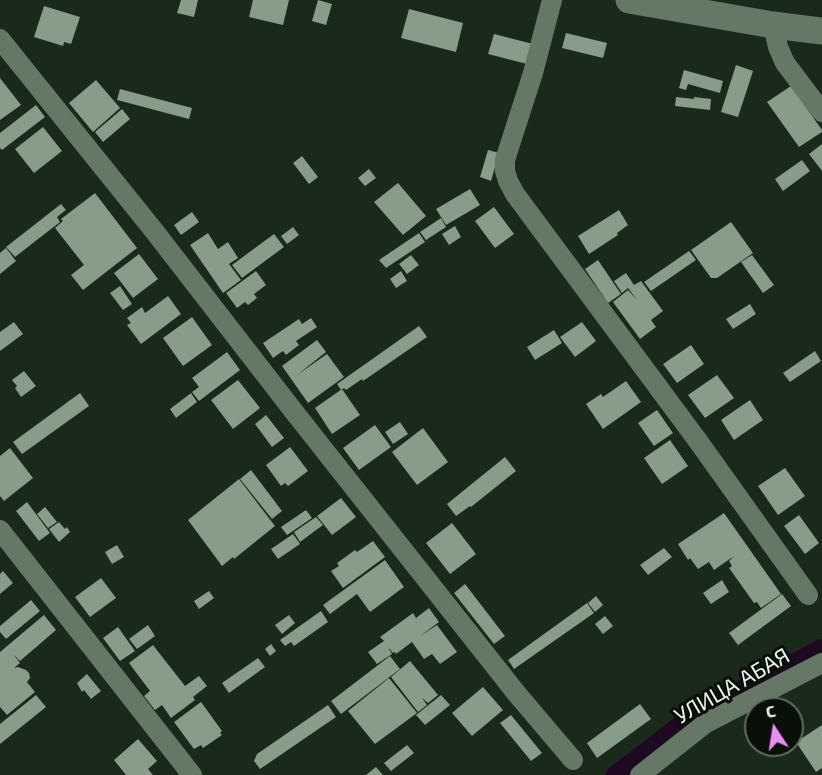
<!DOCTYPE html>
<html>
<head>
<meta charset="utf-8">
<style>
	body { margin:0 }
	#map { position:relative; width:822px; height:775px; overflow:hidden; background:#19291a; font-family:"Exo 2",sans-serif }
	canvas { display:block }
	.north { position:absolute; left:744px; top:697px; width:60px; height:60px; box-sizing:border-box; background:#090f09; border:2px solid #636b63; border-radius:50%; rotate:348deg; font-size:16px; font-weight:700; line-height:24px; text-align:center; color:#ebf6eb }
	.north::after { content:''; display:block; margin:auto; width:21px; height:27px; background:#ed8cf9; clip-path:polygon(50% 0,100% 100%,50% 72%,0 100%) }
</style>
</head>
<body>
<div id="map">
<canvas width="822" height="775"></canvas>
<div class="north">С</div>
</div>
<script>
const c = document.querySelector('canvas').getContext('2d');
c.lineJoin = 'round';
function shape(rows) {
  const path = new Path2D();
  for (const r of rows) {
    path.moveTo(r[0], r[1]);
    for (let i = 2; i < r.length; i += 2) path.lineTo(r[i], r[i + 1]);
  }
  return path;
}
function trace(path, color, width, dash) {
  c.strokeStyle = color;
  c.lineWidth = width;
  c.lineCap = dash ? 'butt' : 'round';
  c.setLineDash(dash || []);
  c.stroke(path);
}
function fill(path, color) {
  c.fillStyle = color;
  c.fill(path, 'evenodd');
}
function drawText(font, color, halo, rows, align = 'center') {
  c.font = font + ' "Exo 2",sans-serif';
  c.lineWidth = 6;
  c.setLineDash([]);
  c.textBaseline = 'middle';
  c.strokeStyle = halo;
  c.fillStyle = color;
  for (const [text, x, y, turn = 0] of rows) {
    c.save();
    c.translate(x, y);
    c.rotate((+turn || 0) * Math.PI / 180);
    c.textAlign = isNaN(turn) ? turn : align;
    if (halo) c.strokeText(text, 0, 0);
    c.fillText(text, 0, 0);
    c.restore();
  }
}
const canal = shape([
	[615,775,697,712,822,648]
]);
const building = shape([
	[181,0,198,0,194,17,177,13],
	[253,0,289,0,283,25,249,17],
	[318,0,332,4,326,25,312,21],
	[44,6,80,17,71,44,64,42,63,46,34,37],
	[409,9,463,23,456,52,401,38],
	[566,33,607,43,603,58,562,48],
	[494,34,533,44,527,64,488,54],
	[736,65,753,71,738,117,721,112],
	[684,70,723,81,720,93,688,84,686,90,679,88],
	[0,78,21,105,0,120],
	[96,80,120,108,93,132,69,103],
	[791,86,822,130,822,132,799,147,767,102],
	[120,89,192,108,189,119,117,100],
	[676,97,694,99,694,97,711,99,710,110,675,106],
	[36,105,45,117,2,150,0,148,0,133],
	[122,109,130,119,103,142,95,132],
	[43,127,62,151,34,173,15,149],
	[822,144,822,171,809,154],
	[488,150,499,153,491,181,480,177],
	[302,156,318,177,309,184,293,163],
	[802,160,810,171,783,191,775,179],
	[369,169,376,178,365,186,358,178],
	[398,183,426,216,403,235,374,202],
	[470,189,480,205,446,225,436,209],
	[95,193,137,248,83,290,71,275,84,265,55,228,63,221,61,219],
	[61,204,66,210,57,217,60,222,15,257,6,247],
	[494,207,514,234,495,248,475,221],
	[619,210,628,225,617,233,618,235,589,254,578,236],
	[192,212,199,222,181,235,174,225],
	[441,218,446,227,426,240,420,232],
	[731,222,753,253,717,278,711,278,691,250],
	[455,226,461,237,449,245,442,234],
	[293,227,299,235,287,244,281,236],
	[208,233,218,249,228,242,238,258,229,264,241,280,223,293,190,245],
	[419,233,425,242,386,268,379,260],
	[274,234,284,247,242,278,232,265],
	[6,248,16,261,0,274,0,253],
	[689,251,696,260,651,291,644,282],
	[139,254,158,279,133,298,114,273],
	[411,255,419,265,407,274,399,264],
	[752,255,774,285,763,293,741,262],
	[598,260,621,294,608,303,585,269],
	[256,271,266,285,254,294,257,298,248,305,245,302,237,308,226,293],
	[401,271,407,281,396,288,390,279],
	[626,273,634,285,641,281,663,311,651,320,656,327,640,339,613,302,628,290,637,300,628,288,622,293,614,281],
	[120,286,132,304,123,310,110,293],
	[168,296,181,314,141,344,127,325,131,323,127,318,142,307,145,313],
	[750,304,756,314,733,329,726,319],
	[192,317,212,345,183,366,163,338],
	[311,318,317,327,296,341,299,345,286,355,283,351,273,358,263,343,299,319,302,324],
	[14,322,23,334,0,351,0,332],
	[582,322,596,341,575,357,560,337],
	[419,326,427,337,363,381,362,379,346,390,344,388,341,390,337,384],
	[554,330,562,343,535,360,527,347],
	[317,340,326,352,297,375,327,354,344,377,308,403,282,366],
	[691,345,704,364,677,383,663,364],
	[815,351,821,361,790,382,783,373],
	[227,352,240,370,199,401,192,392,199,387,192,378],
	[24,371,36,386,21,397,15,388,17,386,12,380],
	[717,375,734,398,705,418,688,395],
	[238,380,260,408,233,429,211,400],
	[626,381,641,402,603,429,586,404,601,394,603,397],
	[342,389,360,415,332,434,315,408],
	[80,393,89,406,22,454,13,442],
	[191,393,197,402,176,418,170,409],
	[750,400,763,420,734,440,721,420],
	[657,410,673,433,654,446,638,423],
	[266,415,284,438,272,447,255,424],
	[400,422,408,434,393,444,385,432],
	[375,425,391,447,359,470,343,448],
	[423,428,448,462,417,485,392,452],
	[670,440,688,466,662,484,644,458],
	[290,447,308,471,288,486,285,483,281,486,266,465],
	[10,448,33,478,4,501,0,496,0,456],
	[505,457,516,471,471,507,470,506,456,516,447,504],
	[785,468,805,496,778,515,758,486],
	[251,470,282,511,272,519,240,479],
	[239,479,275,526,234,559,233,557,222,566,188,520],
	[341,498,356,517,332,535,317,516],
	[27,502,50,533,39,541,16,511],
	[45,507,57,522,48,528,37,514],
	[306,510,312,518,287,535,281,527],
	[724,513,781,594,761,608,757,602,754,603,729,568,732,566,729,561,734,556,714,570,709,562,698,569,690,558,688,560,678,544],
	[799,515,819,543,805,554,784,526],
	[316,517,323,525,300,542,294,532],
	[59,522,65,529,67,527,70,532,59,542,49,529],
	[452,523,476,554,450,574,426,543],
	[293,534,300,544,278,559,271,549],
	[373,541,385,557,343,588,331,571,339,566,337,563,355,550,357,552],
	[117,545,124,557,112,564,105,552],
	[664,548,672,557,648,575,640,565],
	[385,560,404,587,370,612,357,594,330,614,323,605],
	[3,571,13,583,0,594,0,574],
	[101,578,116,598,90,617,75,597],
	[722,580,729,592,711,604,703,593],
	[465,584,505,636,494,644,454,593],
	[209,591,214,598,199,609,194,601],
	[782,594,791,606,738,645,729,633],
	[596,596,603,605,595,612,588,603],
	[31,600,40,611,6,639,0,632,0,626],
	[587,603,594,613,514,669,508,660],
	[429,608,439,622,420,636,437,625,457,652,440,664,432,654,424,659,412,642,396,654,395,652,393,653,388,647,392,654,377,664,368,652,384,641,380,637,413,613,416,618],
	[321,611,328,622,294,646,291,642,285,646,280,640],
	[44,615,56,630,20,661,13,654,20,663,14,668,18,667,26,670,29,673,30,678,27,682,35,692,7,715,0,707,0,652],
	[289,615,295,623,282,634,275,625],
	[605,616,613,626,603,634,595,624],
	[148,625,155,636,137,649,129,639],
	[118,627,135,651,120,661,103,638],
	[271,644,276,651,270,656,265,649],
	[153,645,185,686,199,676,207,686,193,697,195,700,171,718,162,705,155,710,144,696,150,691,129,663],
	[390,656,400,669,341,714,331,701],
	[258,658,265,667,229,693,222,683],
	[410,661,438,695,428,703,422,698,427,705,418,712,391,677],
	[87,674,101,691,91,699,84,690,82,692,77,683],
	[389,678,417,713,375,744,348,711],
	[483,687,503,710,472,736,452,713],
	[36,695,46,707,0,744,0,724],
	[441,695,450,705,425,725,416,715],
	[201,702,222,731,220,733,222,735,203,748,201,745,194,749,174,722],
	[640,704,651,719,597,758,587,743],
	[328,705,336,717,260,769,254,761,257,754],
	[511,715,542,753,531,761,500,723],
	[822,725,822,768,816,772,796,742],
	[138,739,157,761,148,769,153,775,126,775,114,760],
	[407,745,414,753,391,771,384,763],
	[376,767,383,775,366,775]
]);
const minor = shape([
	[552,0,533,73,505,160,505,171,508,181,515,194,698,441,808,595],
	[773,25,778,47,785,63,822,112],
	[0,39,155,232,295,413,517,694,573,760],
	[0,530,192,775],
	[640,775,706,723,822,663]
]);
const secondary = shape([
	[629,0,773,25,822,31]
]);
const streetNames = [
	["УЛИЦА АБАЯ",732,686,-30]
];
trace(canal, '#1e0a20', 18);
fill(building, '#889c89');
trace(minor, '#657765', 20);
trace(secondary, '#657765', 27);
drawText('22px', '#ebf6eb', '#090f09', streetNames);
</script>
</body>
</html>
